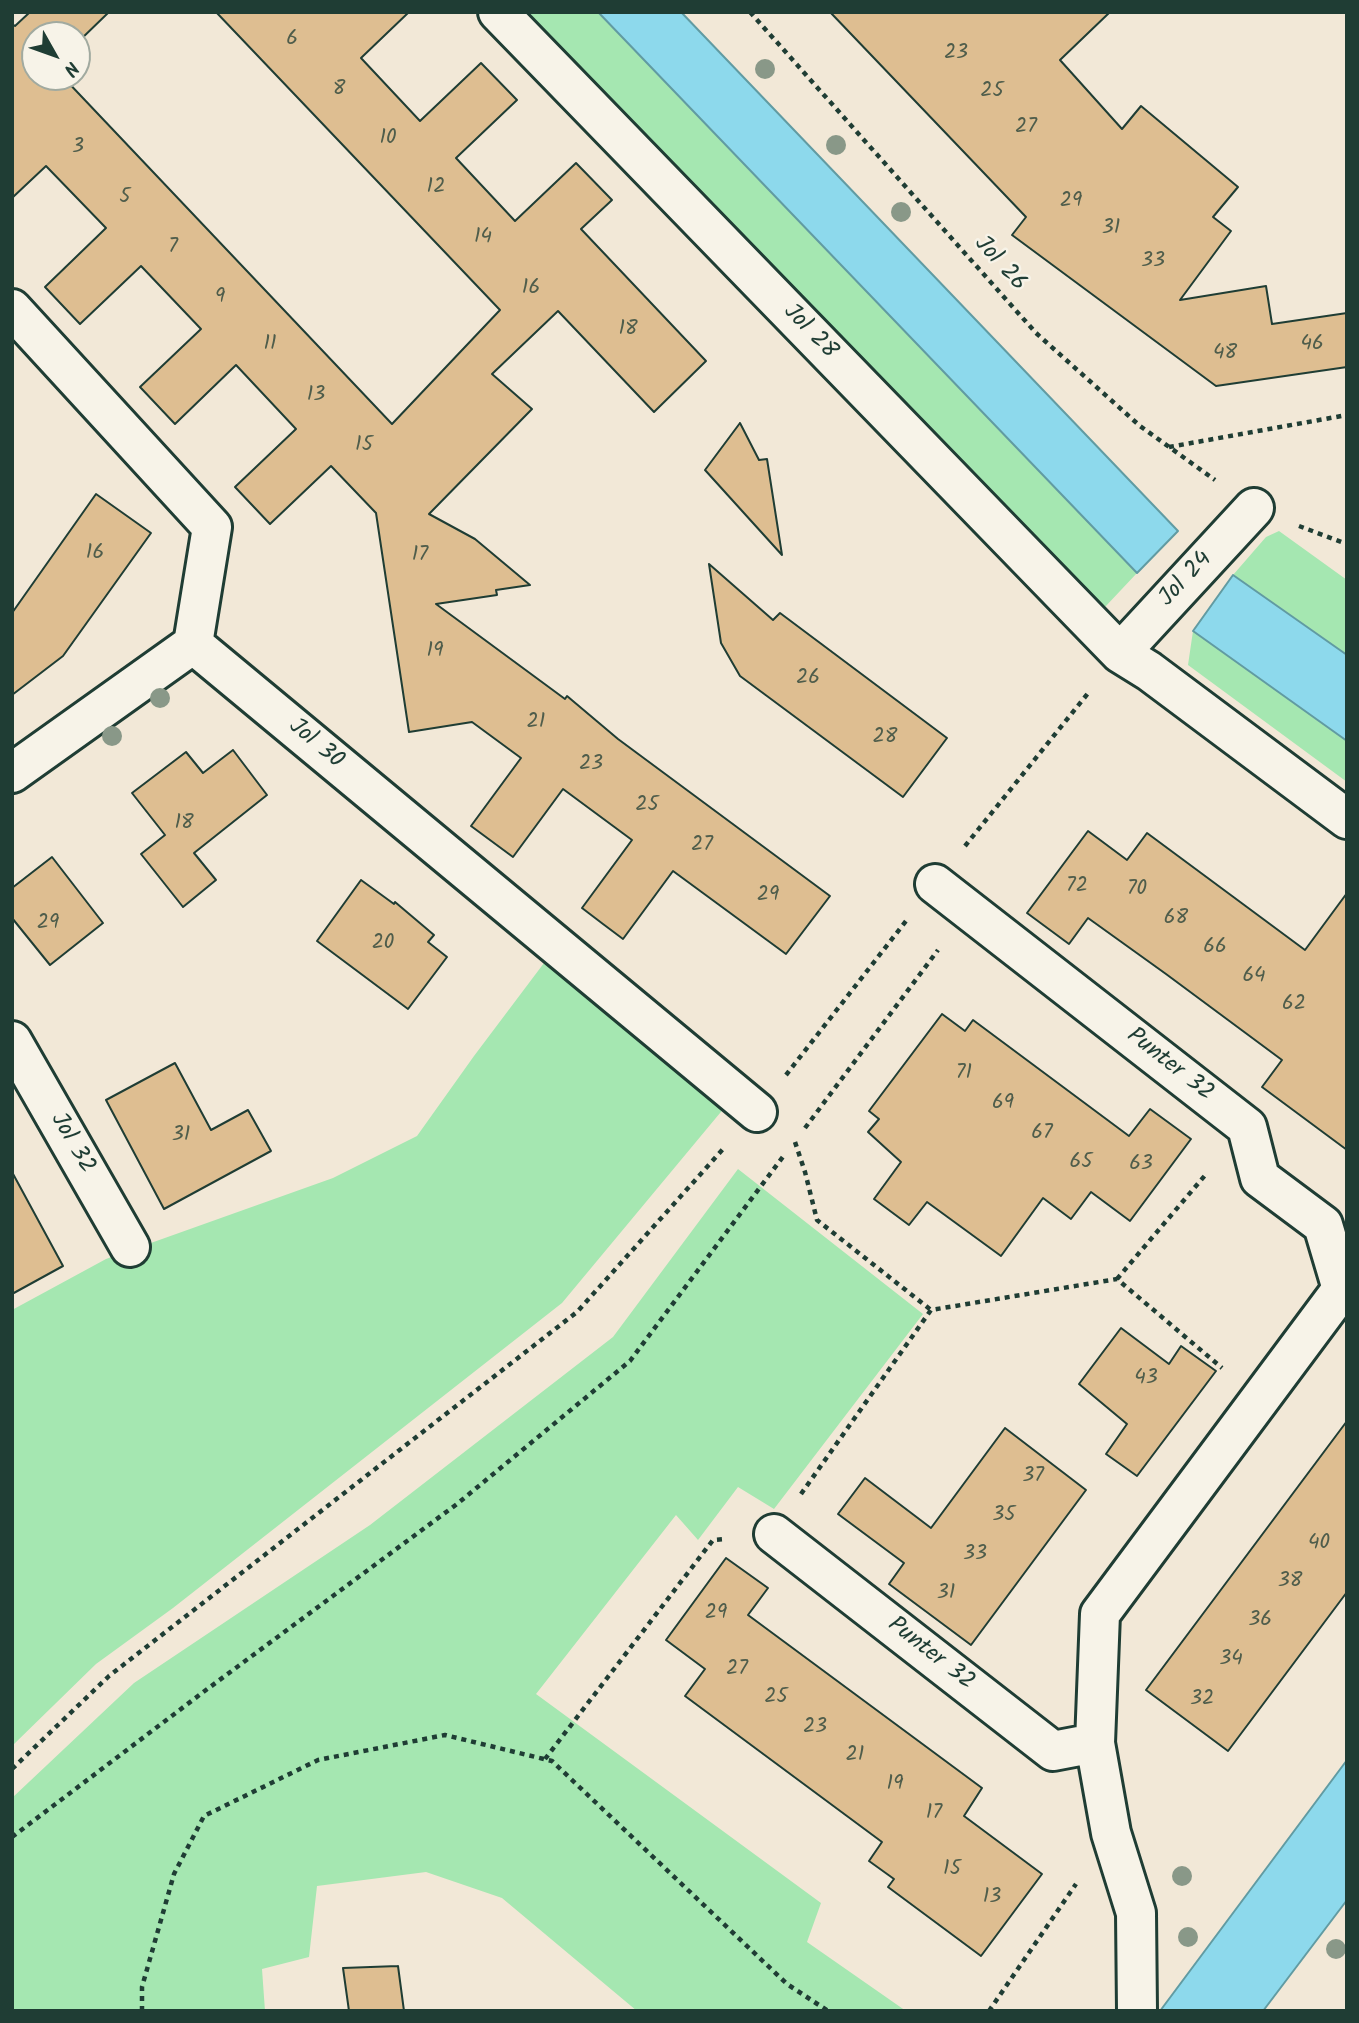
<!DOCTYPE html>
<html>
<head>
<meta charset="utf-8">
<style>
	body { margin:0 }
	#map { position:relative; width:1359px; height:2023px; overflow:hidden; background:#f2e8d7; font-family:Kalam,sans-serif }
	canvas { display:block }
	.frame { position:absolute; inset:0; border:14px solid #1f3d34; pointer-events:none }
	.north { position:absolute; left:21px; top:21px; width:70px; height:70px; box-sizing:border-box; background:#f7f3e8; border:2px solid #a1aaa0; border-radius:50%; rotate:130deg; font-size:19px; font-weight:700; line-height:28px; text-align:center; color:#1f3d34 }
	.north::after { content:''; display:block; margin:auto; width:24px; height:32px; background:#1f3d34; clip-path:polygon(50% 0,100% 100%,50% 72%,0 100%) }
</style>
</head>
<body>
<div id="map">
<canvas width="1359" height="2023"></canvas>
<div class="frame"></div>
<div class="north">N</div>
</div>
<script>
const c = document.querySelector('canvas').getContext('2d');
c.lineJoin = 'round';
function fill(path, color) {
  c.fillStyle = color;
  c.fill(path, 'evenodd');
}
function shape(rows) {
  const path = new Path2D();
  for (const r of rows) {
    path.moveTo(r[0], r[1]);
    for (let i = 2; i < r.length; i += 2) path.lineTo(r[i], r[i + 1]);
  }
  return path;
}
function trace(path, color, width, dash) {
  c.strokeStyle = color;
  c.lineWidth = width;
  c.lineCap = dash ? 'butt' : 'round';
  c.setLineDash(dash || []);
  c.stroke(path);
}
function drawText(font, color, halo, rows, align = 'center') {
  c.font = font + ' Kalam,sans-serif';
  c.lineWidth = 5;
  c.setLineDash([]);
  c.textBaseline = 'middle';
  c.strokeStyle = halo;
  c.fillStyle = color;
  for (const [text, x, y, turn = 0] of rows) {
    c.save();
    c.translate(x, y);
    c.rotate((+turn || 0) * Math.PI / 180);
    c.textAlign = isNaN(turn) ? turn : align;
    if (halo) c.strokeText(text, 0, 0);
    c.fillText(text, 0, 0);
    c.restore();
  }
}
const green = shape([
	[504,12,598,12,1137,573,1105,607,1061,575],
	[1279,531,1347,580,1347,655,1233,575,1266,537],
	[1193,631,1347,741,1347,782,1188,665],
	[544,963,725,1107,562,1303,173,1608,96,1664,12,1746,12,1310,106,1259,333,1178,417,1136,474,1056],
	[738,1169,923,1314,774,1509,738,1487,698,1540,676,1515,536,1694,821,1903,807,1942,906,2011,637,2011,502,1898,426,1872,317,1886,309,1957,262,1969,265,2011,12,2011,12,1798,134,1683,370,1525,613,1337]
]);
const water = shape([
	[598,12,681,12,1178,531,1137,573,598,12],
	[1233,575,1347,655,1347,741,1193,631,1233,575],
	[1347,1760,1347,1900,1263,2011,1160,2011,1347,1760]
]);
const building = shape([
	[30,12,109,12,77,43,77,35,35,35,35,77,63,77,392,424,500,310,216,12,409,12,361,58,420,121,481,63,517,100,456,158,515,221,576,163,612,200,581,229,706,361,654,412,558,311,492,374,532,409,429,514,475,539,530,585,496,590,497,595,436,604,565,699,567,696,618,739,830,896,786,954,673,871,623,939,603,924,582,908,632,840,563,789,513,857,471,826,521,758,472,722,409,732,376,513,331,466,270,524,235,487,296,429,236,365,175,424,140,387,201,329,141,266,80,324,45,287,106,228,46,166,12,198,12,24,15,26,30,12],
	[830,12,1110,12,1060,60,1122,129,1141,106,1238,187,1213,217,1231,231,1180,300,1266,286,1272,324,1347,313,1347,367,1216,386,1012,235,1026,217,830,12],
	[740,423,759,460,767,459,782,555,705,470,740,423],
	[96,494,151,533,63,656,12,695,12,613,96,494],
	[709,564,773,620,780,613,947,738,903,797,740,676,721,643,709,564],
	[233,750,267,795,194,853,216,880,183,907,141,854,165,835,132,793,186,752,203,773,233,750],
	[1088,831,1127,860,1147,833,1305,950,1347,893,1347,1150,1262,1087,1282,1060,1166,974,1088,918,1069,944,1027,913,1088,831],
	[52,857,103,923,50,965,12,918,12,888,52,857],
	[361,880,394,904,395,902,434,935,428,942,447,957,408,1009,317,941,361,880],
	[942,1014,965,1031,973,1020,1129,1136,1150,1109,1191,1139,1130,1221,1091,1192,1071,1219,1043,1198,1001,1256,927,1202,909,1225,874,1199,901,1162,868,1132,879,1119,869,1111,942,1014],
	[175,1063,211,1130,248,1110,271,1151,164,1209,106,1100,175,1063],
	[12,1172,63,1266,12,1294,12,1172],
	[1121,1328,1169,1364,1181,1346,1216,1371,1137,1476,1106,1454,1127,1424,1079,1384,1121,1328],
	[1347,1421,1347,1592,1228,1751,1146,1690,1347,1421],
	[1005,1428,1086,1490,971,1645,889,1584,904,1563,838,1514,865,1478,931,1528,1005,1428],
	[726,1558,768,1588,748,1615,982,1788,964,1816,1042,1874,981,1956,888,1887,894,1879,869,1861,882,1842,685,1696,705,1669,666,1640,726,1558],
	[398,1966,404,2011,349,2011,343,1968,398,1966]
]);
const path = shape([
	[750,12,1036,333,1140,426,1215,480],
	[1169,447,1347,415],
	[1299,526,1347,544],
	[965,846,1089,692],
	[786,1075,906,921],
	[805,1128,938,950],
	[795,1142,805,1172,817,1220,931,1310],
	[1117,1279,1207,1173],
	[801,1494,931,1310,1117,1279,1222,1368],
	[545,1759,713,1540,726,1539],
	[12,1769,109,1676,577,1312,724,1148],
	[12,1837,206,1690,457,1504,630,1361,785,1154],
	[142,2011,142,1987,174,1874,204,1816,318,1760,445,1735,552,1761,787,1984,828,2011],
	[989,2011,1076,1884]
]);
const minor = shape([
	[498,12,1120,653,1149,671,1347,819],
	[12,309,212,527,193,644,757,1112],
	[1120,653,1254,508],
	[12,773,193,644],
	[935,884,1247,1127,1260,1178,1323,1225,1342,1289,1347,1290],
	[12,1041,130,1247],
	[774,1534,1053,1751,1095,1743],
	[1137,2011,1136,1913,1111,1833,1095,1743,1100,1614,1342,1289]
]);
const trees = [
	[765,69],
	[836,145],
	[901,212],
	[160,698],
	[112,736],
	[1182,1876],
	[1188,1937],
	[1336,1949]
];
const numberNames = [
	["6",292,40],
	["23",956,54],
	["8",339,90],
	["25",992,92],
	["27",1026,128],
	["10",388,139],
	["3",78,148],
	["12",436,188],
	["5",125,198],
	["29",1071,202],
	["31",1111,229],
	["14",483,238],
	["7",173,248],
	["33",1153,262],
	["16",531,289],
	["9",220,298],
	["18",628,330],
	["11",270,345],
	["46",1312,345],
	["48",1225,354],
	["13",316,396],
	["15",364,446],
	["16",95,554],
	["17",420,556],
	["19",435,652],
	["26",808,679],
	["21",536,723],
	["28",885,738],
	["23",591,765],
	["25",647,806],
	["18",184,824],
	["27",702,846],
	["72",1077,887],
	["70",1137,890],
	["29",768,896],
	["68",1176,919],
	["29",48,924],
	["20",383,944],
	["66",1215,948],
	["64",1254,977],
	["62",1294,1005],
	["71",964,1074],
	["69",1003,1104],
	["67",1042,1134],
	["31",181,1136],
	["65",1081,1163],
	["63",1141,1165],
	["43",1146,1379],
	["37",1033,1477],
	["35",1004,1516],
	["40",1319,1544],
	["33",975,1555],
	["38",1290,1582],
	["31",946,1594],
	["29",716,1614],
	["36",1260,1621],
	["34",1231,1660],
	["27",737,1670],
	["25",776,1698],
	["32",1202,1700],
	["23",815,1728],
	["21",855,1756],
	["19",895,1785],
	["17",934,1814],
	["15",952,1870],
	["13",992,1898]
];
const streetNames = [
	["Jol 26",999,265,48],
	["Jol 28",809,333,46],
	["Jol 24",1187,580,-47],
	["Jol 30",315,745,40],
	["Punter 32",1169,1066,38],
	["Jol 32",71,1144,60],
	["Punter 32",930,1655,38]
];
fill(green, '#a5e7b1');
fill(water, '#8dd9ec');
trace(water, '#619ba2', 2);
fill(building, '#debe91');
trace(building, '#1f3d34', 2);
trace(minor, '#1f3d34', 44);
trace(path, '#1f3d34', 4.5, [5, 5]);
trace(minor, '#f7f3e8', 38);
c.fillStyle = '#899888';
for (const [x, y] of trees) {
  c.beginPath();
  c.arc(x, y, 10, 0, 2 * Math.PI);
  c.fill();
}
drawText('21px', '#4f5d4b', null, numberNames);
drawText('24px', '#1f3d34', '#f7f3e8', streetNames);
</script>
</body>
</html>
